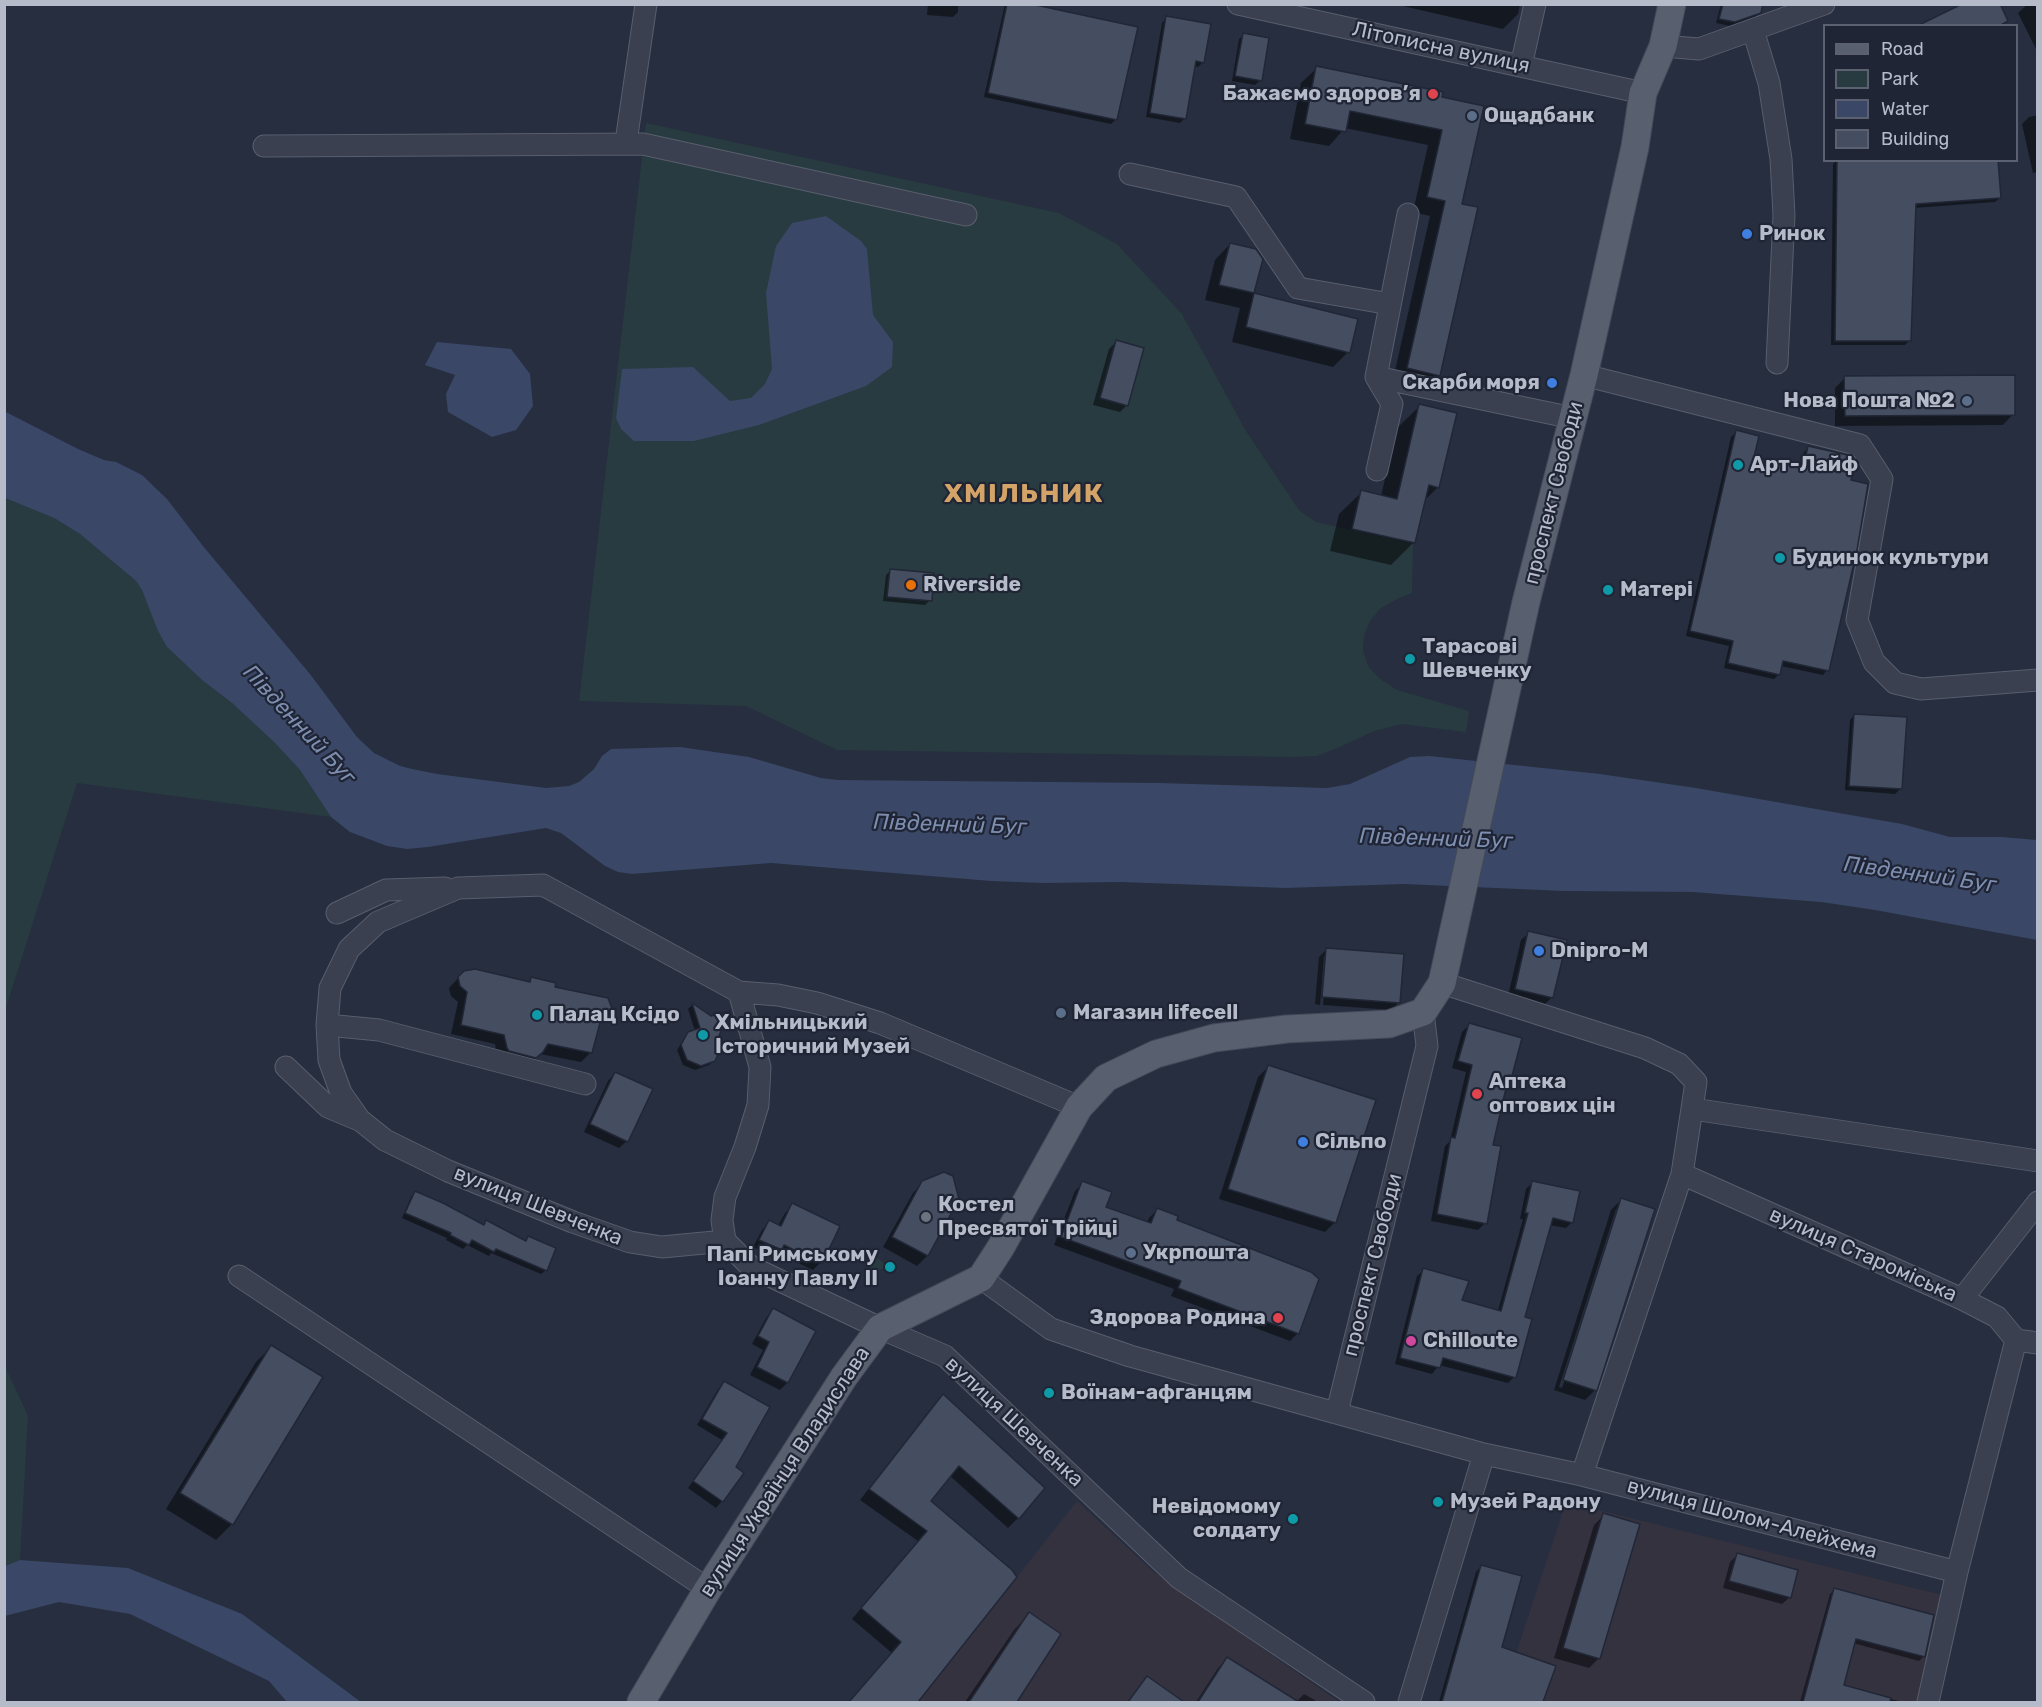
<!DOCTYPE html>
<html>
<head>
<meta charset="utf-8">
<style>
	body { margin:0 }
	#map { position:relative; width:2042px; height:1707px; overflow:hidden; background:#262e3f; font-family:Rubik,sans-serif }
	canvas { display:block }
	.frame { position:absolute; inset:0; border:6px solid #b6bbca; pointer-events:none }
	.legend { position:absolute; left:1823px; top:24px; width:195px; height:138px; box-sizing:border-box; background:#1f2534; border:2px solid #5b6170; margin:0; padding:8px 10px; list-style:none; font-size:18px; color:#b6bbca }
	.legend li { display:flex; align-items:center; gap:12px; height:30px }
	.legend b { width:30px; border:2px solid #5b6170 }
</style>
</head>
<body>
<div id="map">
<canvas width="2042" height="1707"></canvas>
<div class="frame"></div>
<ul class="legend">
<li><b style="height:8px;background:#585f6f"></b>Road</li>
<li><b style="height:16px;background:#283b40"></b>Park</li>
<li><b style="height:16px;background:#3a4766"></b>Water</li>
<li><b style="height:16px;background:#454d61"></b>Building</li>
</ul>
</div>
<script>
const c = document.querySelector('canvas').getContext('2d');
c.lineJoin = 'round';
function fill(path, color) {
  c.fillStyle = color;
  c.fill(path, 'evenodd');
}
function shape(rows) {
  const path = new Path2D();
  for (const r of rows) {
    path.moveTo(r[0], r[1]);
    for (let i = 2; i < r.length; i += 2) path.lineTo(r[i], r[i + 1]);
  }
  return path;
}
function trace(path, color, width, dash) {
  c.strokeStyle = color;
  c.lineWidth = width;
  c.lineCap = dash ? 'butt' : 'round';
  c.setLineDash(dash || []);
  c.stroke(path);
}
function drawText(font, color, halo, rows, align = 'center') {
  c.font = font + ' Rubik,sans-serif';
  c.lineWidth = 4.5;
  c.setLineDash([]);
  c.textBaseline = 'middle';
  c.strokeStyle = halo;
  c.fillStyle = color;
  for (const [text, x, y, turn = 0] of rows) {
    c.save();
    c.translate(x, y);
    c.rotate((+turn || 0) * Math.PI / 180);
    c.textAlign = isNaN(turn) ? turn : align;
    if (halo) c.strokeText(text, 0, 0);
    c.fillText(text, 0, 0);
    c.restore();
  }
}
const medical = shape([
	[1077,1501,1156,1574,1339,1702,918,1702],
	[1566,1502,1946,1596,1921,1702,1500,1702]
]);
const green = shape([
	[646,123,1059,213,1117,244,1182,314,1246,431,1299,510,1316,522,1413,544,1412,593,1397,599,1381,608,1370,621,1364,636,1363,650,1368,666,1379,678,1397,690,1469,711,1466,732,1402,724,1374,731,1340,747,1317,756,1293,757,837,750,746,706,579,701],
	[5,498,54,518,80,534,136,581,142,590,167,647,202,680,232,703,275,743,300,770,331,817,77,783,5,1011],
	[871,1252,888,1267,865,1274],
	[4,1364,28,1416,20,1560,5,1566]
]);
const water = shape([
	[826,216,861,241,867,249,873,315,893,342,892,367,866,386,759,425,694,441,634,441,621,429,616,418,622,369,693,367,730,401,751,398,765,384,772,369,766,293,776,246,792,223],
	[437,342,511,349,530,374,533,406,516,430,492,437,448,412,446,394,455,375,425,365],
	[4,411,78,449,104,460,116,462,142,475,167,499,203,546,310,674,357,737,374,753,400,766,412,769,437,774,546,788,569,786,579,782,594,769,602,756,611,749,680,747,749,757,821,778,838,780,1159,783,1327,788,1350,784,1410,757,1429,756,1600,774,1696,788,1902,824,1950,837,2002,837,2037,840,2037,940,1875,910,1821,902,1693,892,1564,891,1404,884,1285,888,1121,882,1043,883,991,881,771,863,632,874,618,872,605,866,561,833,546,828,428,847,407,849,387,846,350,832,331,817,300,770,275,743,232,703,202,680,167,647,158,631,142,590,136,581,80,534,54,518,5,498],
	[20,1560,128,1568,242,1614,361,1702,287,1702,269,1681,130,1614,59,1602,5,1616,5,1566]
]);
const shadow = shape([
	[928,4,958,4,958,12,953,17,927,15],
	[1005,4,1024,4,1116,119,1111,124,984,97],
	[1394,4,1520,4,1518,14,1503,29],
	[1721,4,1762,4,1760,12,1755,17,1730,26,1716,23],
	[2038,4,2038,53,2018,13,2028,4],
	[1166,18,1203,62,1198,67,1194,66,1185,118,1180,123,1146,117,1162,23],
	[1244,35,1260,80,1255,85,1232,81,1239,39],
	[1317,68,1441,93,1460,205,1439,375,1423,390,1392,384,1430,216,1413,212,1428,145,1345,128,1329,146,1290,139,1301,83],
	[2038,115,2038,172,2033,173,2022,124,2029,117],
	[1837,160,2000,198,1995,202,1914,208,1910,340,1905,345,1831,345,1833,164],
	[1230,244,1262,260,1253,294,1356,321,1348,352,1333,367,1232,342,1240,308,1205,300,1215,260],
	[1116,342,1127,405,1120,412,1093,405,1109,349],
	[1845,378,2013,414,2003,425,1835,426,1835,388],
	[1420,406,1438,487,1423,502,1414,542,1391,565,1330,551,1339,514,1362,492,1381,496,1397,428],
	[1736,432,1752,458,1800,469,1804,452,1809,448,1827,670,1823,675,1781,666,1779,674,1774,679,1724,668,1729,646,1686,636,1731,437],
	[890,571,930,600,925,605,883,601,886,575],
	[1854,715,1900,789,1895,794,1845,790,1850,720],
	[1529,933,1552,997,1544,1005,1508,996,1521,940],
	[1326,950,1399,1002,1392,1010,1323,1005,1327,956,1324,956,1320,1005,1315,1004,1319,957],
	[464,972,527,983,531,979,553,988,607,999,612,1007,611,1013,598,1025,591,1052,581,1062,540,1054,531,1062,497,1058,495,1044,451,1034,458,1002,451,996,449,988],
	[692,1005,711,1017,716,1038,714,1060,709,1065,695,1070,683,1065,677,1050,684,1039,689,1034,695,1031,688,1009],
	[1469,1025,1510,1075,1507,1078,1491,1146,1485,1223,1478,1230,1431,1221,1445,1146,1450,1141,1466,1072,1452,1068,1462,1032],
	[1268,1067,1335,1222,1325,1232,1219,1199,1258,1077],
	[615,1073,627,1141,619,1148,584,1132,608,1081],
	[923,1182,958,1199,927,1256,917,1266,883,1247,913,1193],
	[1083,1183,1104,1208,1147,1223,1149,1218,1157,1210,1175,1221,1298,1333,1290,1341,1171,1296,1174,1289,1054,1245,1075,1191],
	[1532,1183,1572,1222,1566,1228,1549,1225,1523,1318,1514,1377,1508,1383,1439,1365,1432,1374,1395,1364,1417,1276,1424,1270,1460,1301,1498,1311,1523,1219,1520,1219,1526,1189],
	[415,1193,482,1226,486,1222,525,1242,529,1238,546,1270,541,1274,491,1253,489,1256,467,1245,463,1249,446,1240,447,1238,402,1218,411,1197],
	[1622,1199,1595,1390,1585,1400,1554,1390,1611,1210],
	[1616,1209,1619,1209,1562,1388,1559,1387],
	[793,1205,820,1263,813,1270,777,1253,773,1257,753,1247,762,1230,769,1222,778,1226,785,1213],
	[773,1310,814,1332,787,1383,780,1390,750,1375,763,1350,752,1344,766,1318],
	[271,1347,321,1377,232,1524,216,1540,166,1509,256,1362],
	[724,1383,734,1468,722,1501,716,1508,688,1488,722,1440,697,1425,718,1389],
	[943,1396,1018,1518,1008,1528,949,1475,928,1501,1015,1577,916,1702,850,1702,892,1653,852,1619,918,1541,860,1500,933,1406],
	[1604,1515,1599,1658,1589,1668,1554,1658,1594,1525],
	[1737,1555,1790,1597,1782,1604,1723,1588,1730,1562],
	[1481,1566,1501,1648,1554,1667,1542,1702,1439,1702,1476,1572],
	[1835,1589,1924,1656,1919,1661,1853,1643,1842,1686,1903,1702,1800,1702,1830,1594],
	[1029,1614,1059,1634,1015,1702,965,1702,1014,1630],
	[1227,1659,1296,1702,1304,1694,1318,1702,1196,1702,1218,1668],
	[1148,1678,1181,1702,1127,1702]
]);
const building = shape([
	[1007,4,1031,4,1138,27,1117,120,988,93,1007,4],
	[1723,4,1763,4,1761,13,1735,22,1719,19,1723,4],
	[1962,4,2000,4,2008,21,1999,26,1917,26,1962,4],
	[1166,16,1211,24,1204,63,1196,61,1186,119,1150,113,1166,16],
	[1243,33,1269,38,1262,81,1235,76,1243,33],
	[1316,66,1443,92,1442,97,1484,106,1462,204,1478,207,1440,376,1407,368,1445,201,1427,197,1442,130,1350,111,1346,132,1305,124,1316,66],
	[1837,160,1998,160,2001,198,1916,204,1911,341,1835,341,1837,160],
	[1230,243,1256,249,1263,259,1254,293,1219,285,1230,243],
	[1254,293,1358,319,1350,353,1246,327,1254,293],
	[1116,340,1144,348,1128,406,1100,398,1116,340],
	[2015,375,2015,415,1845,416,1844,376,2015,375],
	[1419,404,1457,413,1439,488,1429,485,1415,543,1352,529,1361,490,1397,499,1419,404],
	[1736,430,1759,436,1754,457,1803,468,1808,446,1852,456,1855,460,1851,480,1868,484,1857,550,1829,671,1783,661,1780,675,1728,663,1733,641,1690,631,1736,430],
	[890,569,934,573,932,601,887,597,890,569],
	[1854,714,1907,717,1902,789,1849,786,1854,714],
	[1528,931,1567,940,1553,998,1515,989,1528,931],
	[1326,948,1404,954,1400,1003,1322,997,1326,948],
	[475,969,530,982,531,977,556,983,555,987,608,998,613,1011,609,1017,601,1019,592,1053,548,1044,543,1052,536,1058,509,1051,507,1048,504,1035,461,1025,467,992,460,986,458,977,464,971,475,969],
	[692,1003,711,1016,730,1011,718,1038,721,1048,715,1061,701,1066,687,1060,681,1045,688,1032,700,1028,692,1003],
	[1469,1023,1522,1038,1512,1076,1509,1075,1493,1145,1501,1146,1487,1224,1437,1214,1451,1137,1455,1138,1472,1065,1458,1061,1469,1023],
	[1268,1065,1376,1100,1336,1223,1228,1189,1268,1065],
	[615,1072,653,1089,628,1142,590,1124,615,1072],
	[944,1172,953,1176,959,1199,928,1256,892,1237,922,1181,944,1172],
	[1082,1181,1112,1192,1106,1207,1151,1223,1157,1208,1178,1216,1177,1220,1311,1272,1319,1279,1299,1334,1178,1288,1181,1281,1061,1237,1082,1181],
	[1532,1181,1580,1191,1573,1223,1553,1218,1525,1317,1532,1319,1516,1378,1443,1358,1440,1368,1400,1358,1423,1268,1469,1281,1462,1300,1501,1311,1528,1213,1525,1213,1532,1181],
	[415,1191,443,1203,484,1225,486,1220,526,1241,528,1236,556,1248,547,1271,496,1249,494,1252,472,1240,469,1245,450,1235,451,1233,405,1213,415,1191],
	[1621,1198,1655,1209,1597,1391,1563,1380,1621,1198],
	[792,1203,840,1226,822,1264,784,1245,782,1250,759,1240,769,1220,781,1226,792,1203],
	[773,1308,816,1331,788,1383,757,1367,769,1342,758,1336,773,1308],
	[271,1345,323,1377,233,1525,180,1493,271,1345],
	[724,1381,770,1407,736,1467,744,1473,723,1502,693,1481,727,1433,702,1419,724,1381],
	[943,1394,1045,1488,1019,1519,959,1466,931,1501,1012,1570,1017,1577,918,1702,849,1702,901,1642,861,1608,927,1531,869,1489,943,1394],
	[1603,1513,1640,1524,1600,1659,1563,1648,1603,1513],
	[1737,1553,1798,1570,1791,1598,1729,1581,1737,1553],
	[1481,1565,1522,1576,1502,1647,1556,1666,1543,1702,1442,1702,1481,1565],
	[1834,1588,1934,1615,1925,1657,1856,1639,1844,1685,1891,1698,1890,1702,1803,1702,1834,1588],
	[1029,1612,1061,1634,1017,1702,969,1702,1029,1612],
	[1227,1657,1299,1702,1198,1702,1227,1657],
	[1147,1676,1184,1702,1128,1702,1147,1676]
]);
const minor = shape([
	[1238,4,1643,93],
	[1753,30,1769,83,1781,159,1784,215,1777,363],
	[1663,46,1699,49,1824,4],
	[1521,66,1535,4],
	[626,142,646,4],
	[264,146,643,144,966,215],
	[1130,174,1236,197,1298,288,1390,304],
	[1584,375,1860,445,1882,479,1857,620,1874,662,1895,683,1921,689,2038,680],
	[1376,377,1573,418],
	[1377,470,1392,404,1376,377,1408,214],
	[337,913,386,890,445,888],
	[1442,983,1645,1048,1679,1064,1696,1082,1682,1174,1582,1475],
	[327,1025,379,1030,585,1084],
	[286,1067,328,1107,359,1120],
	[1079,1107,880,1023,817,1003,778,995,739,992,543,885,458,888,378,922,349,949,330,988,327,1025,329,1060,341,1093,360,1120,385,1140,448,1171,573,1222,630,1242,662,1247,725,1241,751,1267,880,1328,945,1356,1179,1578,1364,1702],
	[1693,1109,2038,1161],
	[1682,1174,1962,1299,1997,1317,2016,1340,2038,1343],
	[725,1241,722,1220,725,1197,745,1147,758,1105,760,1067,739,992],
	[239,1276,708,1589],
	[981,1278,1051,1329,1130,1356,1484,1454,1582,1475,1957,1572],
	[1962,1299,2038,1202],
	[1337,1412,1427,1046,1423,1012],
	[1409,1702,1484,1454],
	[1928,1702,1957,1572,2016,1340]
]);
const major = shape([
	[641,1702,708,1589,844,1377,880,1328,981,1278,1001,1247,1079,1107,1106,1078,1156,1054,1214,1038,1287,1029,1389,1024,1423,1012,1442,983,1526,602,1584,375,1635,147,1643,93,1663,46,1672,4]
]);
const markers = [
	[1433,94,6,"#e0444e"],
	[1472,116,6,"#5c6f8a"],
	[1747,234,6,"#3f7fe0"],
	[1552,383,6,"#3f7fe0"],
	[1967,401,6,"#5c6f8a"],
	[1738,465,6,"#0f9aa8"],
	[1780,558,6,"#0f9aa8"],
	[911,585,6,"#e8710a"],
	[1608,590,6,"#0f9aa8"],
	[1410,659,6,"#0f9aa8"],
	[1539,951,6,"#3f7fe0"],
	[1061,1013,6,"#5c6f8a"],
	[537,1015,6,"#0f9aa8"],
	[703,1035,6,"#0f9aa8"],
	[1477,1094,6,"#e0444e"],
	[1303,1142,6,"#3f7fe0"],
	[926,1217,6,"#6b7280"],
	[1131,1253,6,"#5c6f8a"],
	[890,1267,6,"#0f9aa8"],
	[1278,1318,6,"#e0444e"],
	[1411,1341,6,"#d1479c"],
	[1049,1393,6,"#0f9aa8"],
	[1438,1502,6,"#0f9aa8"],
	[1293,1519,6,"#0f9aa8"]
];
const streetNames = [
	["Літописна вулиця",1441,48,12],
	["проспект Свободи",1554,493,-76],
	["вулиця Шевченка",538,1206,22],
	["вулиця Староміська",1863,1255,24],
	["проспект Свободи",1373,1265,-76],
	["вулиця Шевченка",1014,1422,43],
	["вулиця Українця Владислава",785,1472,-57],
	["вулиця Шолом-Алейхема",1752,1519,15]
];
const poiNames = [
	["Бажаємо здоров’я",1421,94,"right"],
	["Ощадбанк",1484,116],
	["Ринок",1759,234],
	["Скарби моря",1540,383,"right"],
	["Нова Пошта №2",1955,401,"right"],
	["Арт-Лайф",1750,465],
	["Будинок культури",1792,558],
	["Riverside",923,585],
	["Матері",1620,590],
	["Тарасові",1422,647],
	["Шевченку",1422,671],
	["Dnipro-M",1551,951],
	["Магазин lifecell",1073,1013],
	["Палац Ксідо",549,1015],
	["Хмільницький",715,1023],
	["Історичний Музей",715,1047],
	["Аптека",1489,1082],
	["оптових цін",1489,1106],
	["Сільпо",1315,1142],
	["Костел",938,1205],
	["Пресвятої Трійці",938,1229],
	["Укрпошта",1143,1253],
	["Папі Римському",878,1255,"right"],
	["Іоанну Павлу ІІ",878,1279,"right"],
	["Здорова Родина",1266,1318,"right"],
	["Chilloute",1423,1341],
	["Воїнам-афганцям",1061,1393],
	["Музей Радону",1450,1502],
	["Невідомому",1281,1507,"right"],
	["солдату",1281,1531,"right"]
];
const waterNames = [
	["Південний Буг",299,725,47],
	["Південний Буг",950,825,2],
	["Південний Буг",1436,839,2],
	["Південний Буг",1920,875,8]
];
const districtNames = [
	["ХМІЛЬНИК",1024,494]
];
fill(medical, '#353240');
fill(green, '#283b40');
fill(water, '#3a4766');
fill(shadow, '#0007');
fill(building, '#454d61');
trace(building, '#212736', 1.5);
trace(minor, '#585e6d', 23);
trace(major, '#434958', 29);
trace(minor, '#3a404f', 21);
trace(major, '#585f6f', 27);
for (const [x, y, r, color] of markers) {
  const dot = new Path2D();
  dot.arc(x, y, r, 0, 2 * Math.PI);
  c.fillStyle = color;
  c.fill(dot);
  trace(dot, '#1f2534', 2);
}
drawText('21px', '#b6bbca', '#1f2534', streetNames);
drawText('bold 21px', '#b6bbca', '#1f2534', poiNames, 'left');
drawText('italic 22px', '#7e8eb1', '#1f2534', waterNames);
c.letterSpacing = '1.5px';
drawText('bold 27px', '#d3a368', '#1f2534', districtNames);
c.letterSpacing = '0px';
</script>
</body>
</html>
